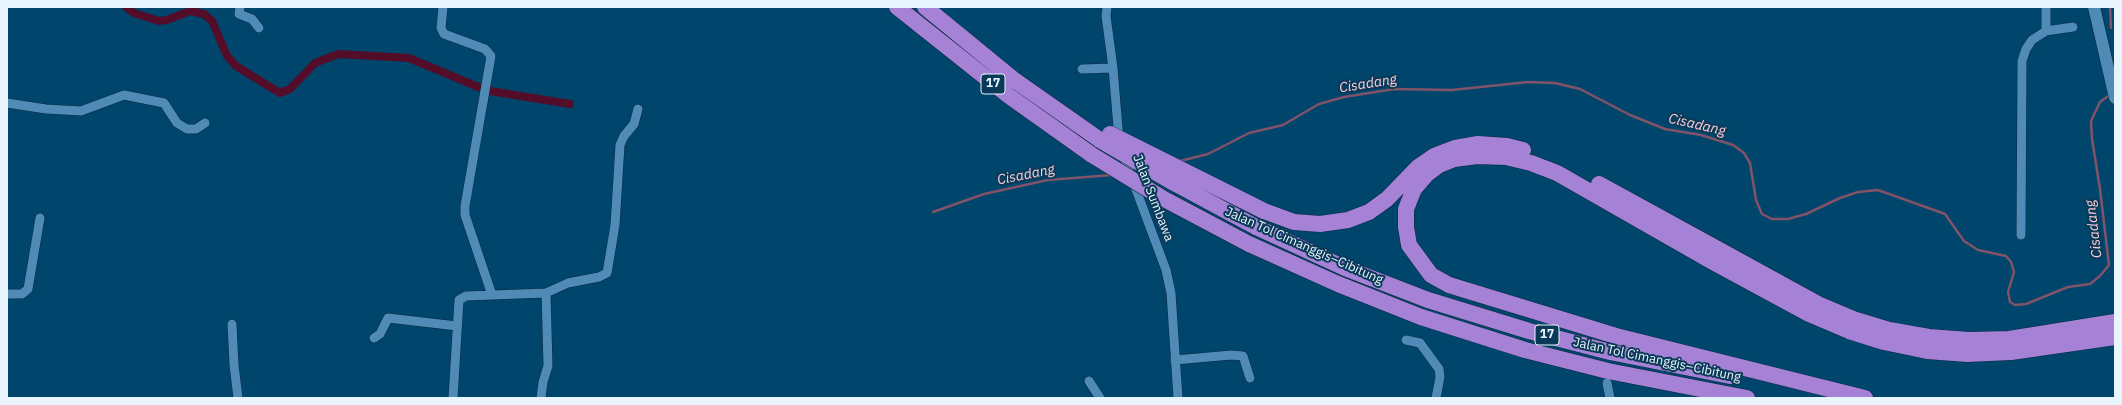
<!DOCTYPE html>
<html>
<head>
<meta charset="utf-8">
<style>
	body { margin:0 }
	#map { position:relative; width:2122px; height:405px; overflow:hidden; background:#00456c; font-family:"IBM Plex Sans",sans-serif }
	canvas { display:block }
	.frame { position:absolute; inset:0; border:8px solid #e9f5fe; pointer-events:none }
</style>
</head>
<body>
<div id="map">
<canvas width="2122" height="405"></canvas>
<div class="frame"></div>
</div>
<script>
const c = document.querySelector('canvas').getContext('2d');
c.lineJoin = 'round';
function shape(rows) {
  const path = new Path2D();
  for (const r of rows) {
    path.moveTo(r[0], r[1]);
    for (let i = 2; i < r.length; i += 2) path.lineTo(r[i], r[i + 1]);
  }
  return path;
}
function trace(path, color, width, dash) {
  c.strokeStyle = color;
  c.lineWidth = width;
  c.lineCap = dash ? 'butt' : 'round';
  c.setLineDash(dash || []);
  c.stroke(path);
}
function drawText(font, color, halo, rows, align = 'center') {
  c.font = font + ' "IBM Plex Sans",sans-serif';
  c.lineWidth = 4;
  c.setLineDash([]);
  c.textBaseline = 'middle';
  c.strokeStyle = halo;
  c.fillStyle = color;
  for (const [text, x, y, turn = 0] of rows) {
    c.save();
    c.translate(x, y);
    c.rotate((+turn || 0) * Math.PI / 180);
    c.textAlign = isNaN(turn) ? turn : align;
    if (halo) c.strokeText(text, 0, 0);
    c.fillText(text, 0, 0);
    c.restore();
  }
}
const stream = shape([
	[2110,7,2111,28],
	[1180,161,1208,154,1249,133,1283,125,1319,104,1344,97,1394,89,1452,90,1528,82,1555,83,1580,89,1630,115,1665,129,1701,135,1733,145,1744,153,1750,163,1756,200,1762,214,1772,219,1788,219,1806,214,1840,198,1858,192,1878,190,1945,214,1964,241,1978,250,2006,256,2011,262,2014,272,2008,292,2010,302,2015,305,2026,304,2068,287,2090,284,2100,276,2109,265,2100,189,2092,139,2091,121,2100,102,2111,94],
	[933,212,984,194,1048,180,1112,175]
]);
const canal = shape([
	[126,7,134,13,159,21,167,20,190,11,204,14,212,21,227,56,236,66,280,93,290,89,315,63,338,54,409,58,483,89],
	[490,91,570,104]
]);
const street = shape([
	[240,7,239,14,252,19,259,28],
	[443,7,441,28,444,34,485,49,491,56,465,206,465,215,492,295],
	[1107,7,1106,16,1113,68,1119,140],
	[2046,31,2073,27],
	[1082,69,1113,68],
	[7,103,46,109,81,111,124,95,164,103,177,123,187,129,196,129,205,123],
	[1122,152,1166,270,1171,293,1178,398],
	[2021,235,2022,61,2026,49,2032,40,2046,31,2046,7],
	[7,294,22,294,28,289,40,218],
	[232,324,234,365,238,398],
	[374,338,380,334,388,318,457,326],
	[1406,340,1420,343,1439,369,1440,377,1436,398],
	[1175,360,1231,355,1243,356,1250,378],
	[1089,381,1100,398],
	[1607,383,1610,398],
	[453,398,459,300,466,296,546,293,568,283,599,277,607,273,615,225,620,145,624,136,634,124,638,109],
	[541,398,543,382,548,366,546,293]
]);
const secondary = shape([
	[2094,7,2115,98]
]);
const highway = shape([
	[897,7,1009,96,1092,155],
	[925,7,1013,79,1100,140],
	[1599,184,1818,304,1856,320,1889,330,1929,337,1969,340,2009,339,2115,322],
	[1264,211,1294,222,1320,224,1348,220,1369,212,1387,199,1418,167,1434,156,1455,148,1478,144,1507,146,1523,150],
	[1256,227,1345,268,1428,300,1529,331,1610,352,1730,376],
	[1249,244,1338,284,1421,317,1525,350,1608,371,1747,398],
	[1865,398,1616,336,1449,285,1431,275,1409,245,1406,227,1406,209,1414,189,1426,175,1439,165,1454,159,1477,156,1506,157,1531,163,1557,173,1713,262,1809,314,1849,331,1884,342,1927,351,1967,354,2011,352,2115,337]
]);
const highwayBridge = shape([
	[1110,134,1264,211],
	[1100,140,1174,183,1256,227],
	[1092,155,1164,199,1249,244]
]);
const shields = [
	[993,84,24],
	[1547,335,24]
];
const shieldNames = [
	["17",993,84],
	["17",1547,335]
];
const streetNames = [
	["Jalan Sumbawa",1153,198,69],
	["Jalan Tol Cimanggis–Cibitung",1304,246,24],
	["Jalan Tol Cimanggis–Cibitung",1657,360,12]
];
const waterNames = [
	["Cisadang",1368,84,-9],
	["Cisadang",1697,125,13],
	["Cisadang",1026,175,-11],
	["Cisadang",2094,229,-97]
];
trace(stream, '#815369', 2.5);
trace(canal, '#540d29', 8);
trace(street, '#0b2a40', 10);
trace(secondary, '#0b2a40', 13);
trace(highway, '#0b2a40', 17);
trace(street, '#508ab6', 9);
trace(secondary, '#508ab6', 12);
trace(highway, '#a582d6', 16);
trace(highwayBridge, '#0b2a40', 17, []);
trace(highwayBridge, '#a582d6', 16);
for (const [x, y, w] of shields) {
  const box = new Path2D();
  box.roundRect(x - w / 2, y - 10, w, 20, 3);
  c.fillStyle = '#0b3a58';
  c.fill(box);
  trace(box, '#e9f5fe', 1);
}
drawText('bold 12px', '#e9f5fe', null, shieldNames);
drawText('13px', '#e9f5fe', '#0b3a58', streetNames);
drawText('italic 14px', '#fdced9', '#0b3a58', waterNames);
</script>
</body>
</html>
